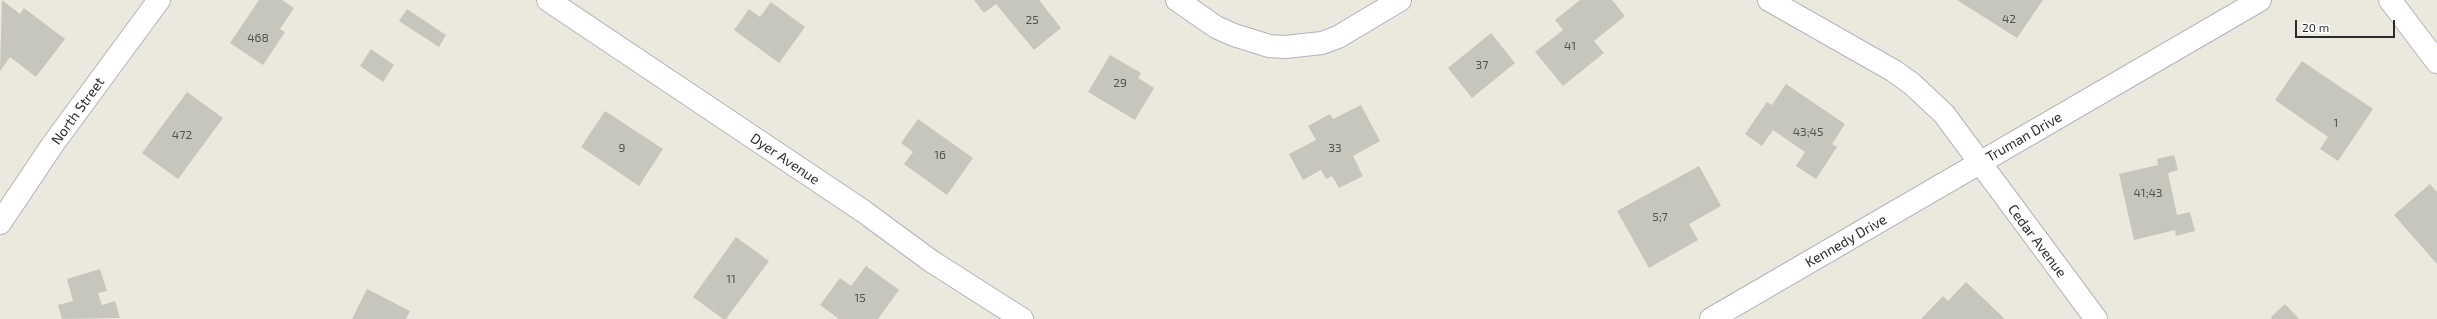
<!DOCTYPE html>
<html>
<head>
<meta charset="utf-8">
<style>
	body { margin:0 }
	#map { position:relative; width:2437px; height:319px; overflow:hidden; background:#ebe8de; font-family:"Exo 2",sans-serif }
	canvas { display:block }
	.scale { position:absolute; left:2295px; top:20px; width:100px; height:18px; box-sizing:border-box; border:2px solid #2b2b2b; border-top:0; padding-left:5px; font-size:12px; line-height:14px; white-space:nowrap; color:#2b2b2b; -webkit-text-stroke:3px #fff; paint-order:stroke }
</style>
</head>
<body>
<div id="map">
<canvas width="2437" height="319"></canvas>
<div class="scale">20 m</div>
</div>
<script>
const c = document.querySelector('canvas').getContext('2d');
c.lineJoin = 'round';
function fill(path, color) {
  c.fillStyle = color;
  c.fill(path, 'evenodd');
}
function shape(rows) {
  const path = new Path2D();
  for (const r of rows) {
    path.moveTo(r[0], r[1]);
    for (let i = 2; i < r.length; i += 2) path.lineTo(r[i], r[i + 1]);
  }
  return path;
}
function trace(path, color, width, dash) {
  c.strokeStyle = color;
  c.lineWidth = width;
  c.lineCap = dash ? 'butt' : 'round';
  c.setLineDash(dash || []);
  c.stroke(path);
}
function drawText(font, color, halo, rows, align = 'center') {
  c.font = font + ' "Exo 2",sans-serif';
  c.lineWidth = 3.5;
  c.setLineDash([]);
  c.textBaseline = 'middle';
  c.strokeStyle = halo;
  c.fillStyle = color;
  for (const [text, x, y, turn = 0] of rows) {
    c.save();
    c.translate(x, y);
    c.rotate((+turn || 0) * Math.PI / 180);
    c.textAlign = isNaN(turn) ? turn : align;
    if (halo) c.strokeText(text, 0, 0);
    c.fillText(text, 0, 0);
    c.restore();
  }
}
const building = shape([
	[2,0,20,14,24,8,65,39,36,77,10,57,0,71],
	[259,0,282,0,294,8,280,29,285,32,263,65,230,43],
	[974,0,1039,0,1061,28,1034,50,996,4,984,13],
	[1580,0,1612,0,1625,16,1594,41,1604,53,1563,86,1535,52,1563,30,1555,20],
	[1957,0,2043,0,2017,38],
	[771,2,805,27,779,63,734,30,749,9,760,17],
	[407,9,446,35,439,47,399,21],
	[1491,33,1515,63,1472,98,1448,68],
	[371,49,394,65,383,82,360,66],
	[1110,55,1141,73,1138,78,1154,88,1135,120,1088,92],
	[2302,61,2373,109,2338,161,2320,149,2328,137,2275,100],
	[1786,84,1845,124,1832,144,1837,147,1816,179,1796,166,1805,152,1773,130,1762,146,1745,134,1767,102,1772,105],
	[187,92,223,118,178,179,142,153],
	[1361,105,1380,141,1353,156,1363,176,1339,188,1332,176,1326,179,1321,170,1303,180,1289,154,1316,140,1308,126,1330,114,1333,119],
	[605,111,663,149,639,186,581,147],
	[918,119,973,158,947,195,904,164,913,152,901,143],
	[2174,155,2178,170,2168,173,2177,215,2190,212,2195,231,2176,236,2175,230,2134,240,2119,174,2158,165,2157,159],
	[1699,166,1721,206,1689,224,1698,240,1649,268,1617,211],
	[2430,184,2437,192,2437,264,2394,215],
	[736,237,769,261,726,319,723,319,693,297],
	[866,266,899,290,878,319,839,319,820,305,840,278,851,286],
	[100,269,107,291,98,293,102,305,115,301,120,318,62,319,58,305,73,301,67,279],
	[1966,282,2005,319,1921,319,1943,296,1948,301],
	[367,289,410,311,406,319,352,319],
	[2285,304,2299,319,2272,319,2271,317]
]);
const street = shape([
	[548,0,863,211,931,261,1022,319],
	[1177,0,1216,27,1234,35,1269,46,1285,47,1322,43,1338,37,1400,0],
	[1769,0,1894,71,1912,84,1944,114,2096,319],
	[2390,0,2437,62],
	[1711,319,2260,0]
]);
const secondary = shape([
	[0,223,53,144,159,0]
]);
const numberNames = [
	["42",2009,19],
	["25",1032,20],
	["468",258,38],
	["41",1570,46],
	["37",1482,65],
	["29",1120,83],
	["1",2336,123],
	["43;45",1808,132],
	["472",182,135],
	["9",622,148],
	["33",1335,148],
	["16",940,155],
	["41;43",2148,193],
	["5;7",1660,217],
	["11",731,279],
	["15",860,298]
];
const streetNames = [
	["North Street",78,111,-54],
	["Truman Drive",2024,137,-30],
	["Dyer Avenue",785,159,34],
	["Kennedy Drive",1846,241,-30],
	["Cedar Avenue",2037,241,53]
];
fill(building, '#c7c6bd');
trace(street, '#b2b2bd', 24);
trace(secondary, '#b2b2bd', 24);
trace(street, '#fff', 22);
trace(secondary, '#fff', 22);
drawText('12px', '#525250', null, numberNames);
drawText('14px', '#2b2b2b', '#fff', streetNames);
</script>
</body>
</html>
